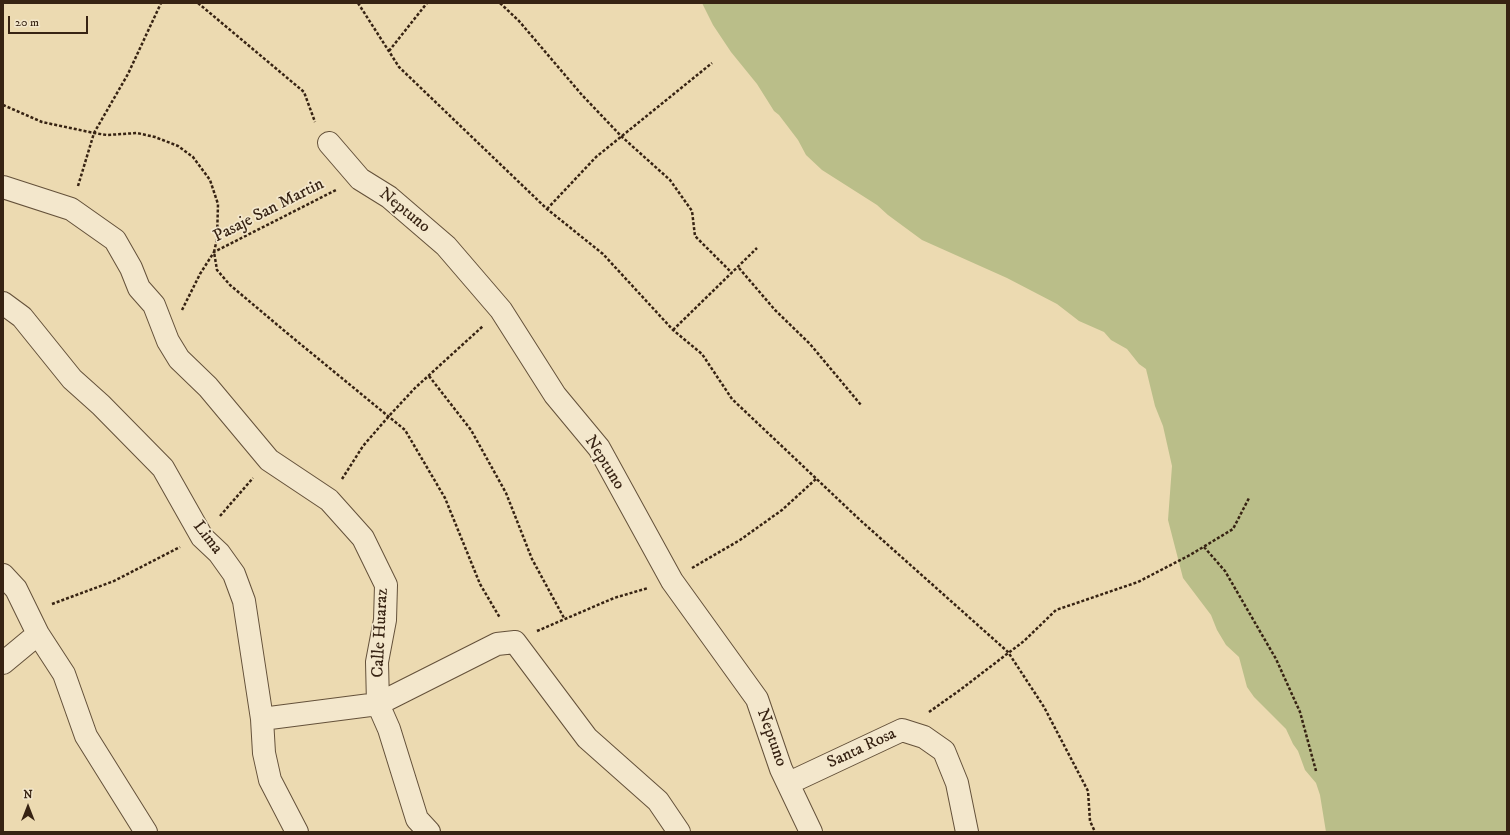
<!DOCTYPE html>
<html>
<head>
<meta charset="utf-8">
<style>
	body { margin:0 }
	#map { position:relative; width:1510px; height:835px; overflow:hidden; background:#ecdab1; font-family:"IM FELL DW Pica",serif }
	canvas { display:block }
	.frame { position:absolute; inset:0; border:4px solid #372313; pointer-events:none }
	.north { position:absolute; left:8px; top:787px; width:40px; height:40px; -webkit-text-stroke:3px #f3e7cc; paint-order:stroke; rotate:0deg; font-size:11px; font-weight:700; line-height:16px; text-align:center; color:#372313 }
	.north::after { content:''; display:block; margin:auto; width:14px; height:18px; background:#372313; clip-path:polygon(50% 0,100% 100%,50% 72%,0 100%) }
	.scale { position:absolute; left:8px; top:16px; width:80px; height:18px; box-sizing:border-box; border:2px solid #372313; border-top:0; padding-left:5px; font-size:12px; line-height:14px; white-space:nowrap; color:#372313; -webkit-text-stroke:3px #f3e7cc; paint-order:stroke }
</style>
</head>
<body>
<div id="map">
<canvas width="1510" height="835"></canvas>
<div class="frame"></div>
<div class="north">N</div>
<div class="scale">20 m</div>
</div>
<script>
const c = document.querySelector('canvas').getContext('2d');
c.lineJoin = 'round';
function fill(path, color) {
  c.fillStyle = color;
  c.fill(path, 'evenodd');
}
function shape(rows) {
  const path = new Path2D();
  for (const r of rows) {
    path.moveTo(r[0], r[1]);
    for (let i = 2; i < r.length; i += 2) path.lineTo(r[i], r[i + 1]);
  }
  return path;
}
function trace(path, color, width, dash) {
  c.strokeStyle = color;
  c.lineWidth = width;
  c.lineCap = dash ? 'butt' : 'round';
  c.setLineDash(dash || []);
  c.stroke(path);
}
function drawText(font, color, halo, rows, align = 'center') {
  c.font = font + ' "IM FELL DW Pica",serif';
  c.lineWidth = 3.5;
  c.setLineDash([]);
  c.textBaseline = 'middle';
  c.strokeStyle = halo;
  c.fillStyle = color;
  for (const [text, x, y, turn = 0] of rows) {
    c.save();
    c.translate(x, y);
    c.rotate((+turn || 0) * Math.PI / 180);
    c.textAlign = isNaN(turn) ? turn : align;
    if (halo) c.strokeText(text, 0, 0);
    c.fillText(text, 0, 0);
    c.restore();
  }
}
const green = shape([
	[702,3,1507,3,1507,832,1326,832,1320,795,1316,783,1305,770,1298,751,1293,744,1286,729,1254,697,1247,687,1239,657,1226,645,1217,630,1211,615,1183,578,1168,520,1172,466,1163,426,1155,406,1146,369,1139,364,1127,349,1111,340,1104,332,1079,321,1057,304,1007,278,922,240,888,215,877,205,822,170,806,155,798,140,779,115,774,111,757,84,731,52,713,25]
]);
const path = shape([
	[198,3,304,92,315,122],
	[358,3,399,67,547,209,603,254,673,330,702,354,732,399,860,520,1008,652,1044,707,1088,791,1090,821,1095,832],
	[500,3,519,21,582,95,621,136,670,180,692,211,695,236,732,273],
	[389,51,427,3],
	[3,105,42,122,94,133,107,135,137,133,155,137,178,146,193,157,210,180,218,204,217,239,214,252,217,270,230,285,287,333,405,430,445,498,480,584,500,618],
	[78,186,94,133,128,74,161,3],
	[547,209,596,157,712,63],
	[739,268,775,310,810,344,861,405],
	[182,310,200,274,214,252,336,190],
	[673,330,757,248],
	[429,376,471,430,506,493,532,559,564,618],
	[342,479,363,446,389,416,415,388,483,326],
	[220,516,253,478],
	[1204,547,1225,571,1276,659,1300,712,1316,771],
	[692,568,740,540,782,510,817,478],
	[52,604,114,581,180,547],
	[537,631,614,598,648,588],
	[929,712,960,690,1024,641,1056,610,1138,582,1190,555,1233,529,1249,498]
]);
const street = shape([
	[329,143,360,179,389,197,446,246,501,310,555,395,599,448,672,581,757,699,781,769,811,832],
	[3,187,71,209,115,240,131,268,139,288,154,305,168,341,179,359,208,387,269,460,329,500,363,538,386,585,385,620,377,662,378,704,389,729,417,819,429,832],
	[3,303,22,317,72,379,101,405,163,468,202,537,219,553,234,574,244,601,262,719,264,753,270,780,297,832],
	[3,575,16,589,38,634,64,674,86,736,146,832],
	[3,663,38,634],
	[262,719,378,704,497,644,515,642,587,738,658,801,679,832],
	[789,783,902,730,924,737,944,751,957,783,967,832]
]);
const streetNames = [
	["Pasaje San Martin",269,211,-27],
	["Neptuno",404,211,39],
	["Neptuno",604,463,58],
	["Lima",207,538,52],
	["Calle Huaraz",381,633,-87],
	["Neptuno",771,738,70],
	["Santa Rosa",862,749,-25]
];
fill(green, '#babe89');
trace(street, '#64513a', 24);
trace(path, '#372313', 2.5, [3, 2]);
trace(street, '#f3e7cc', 22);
drawText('17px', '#372313', '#f3e7cc', streetNames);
</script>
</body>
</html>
